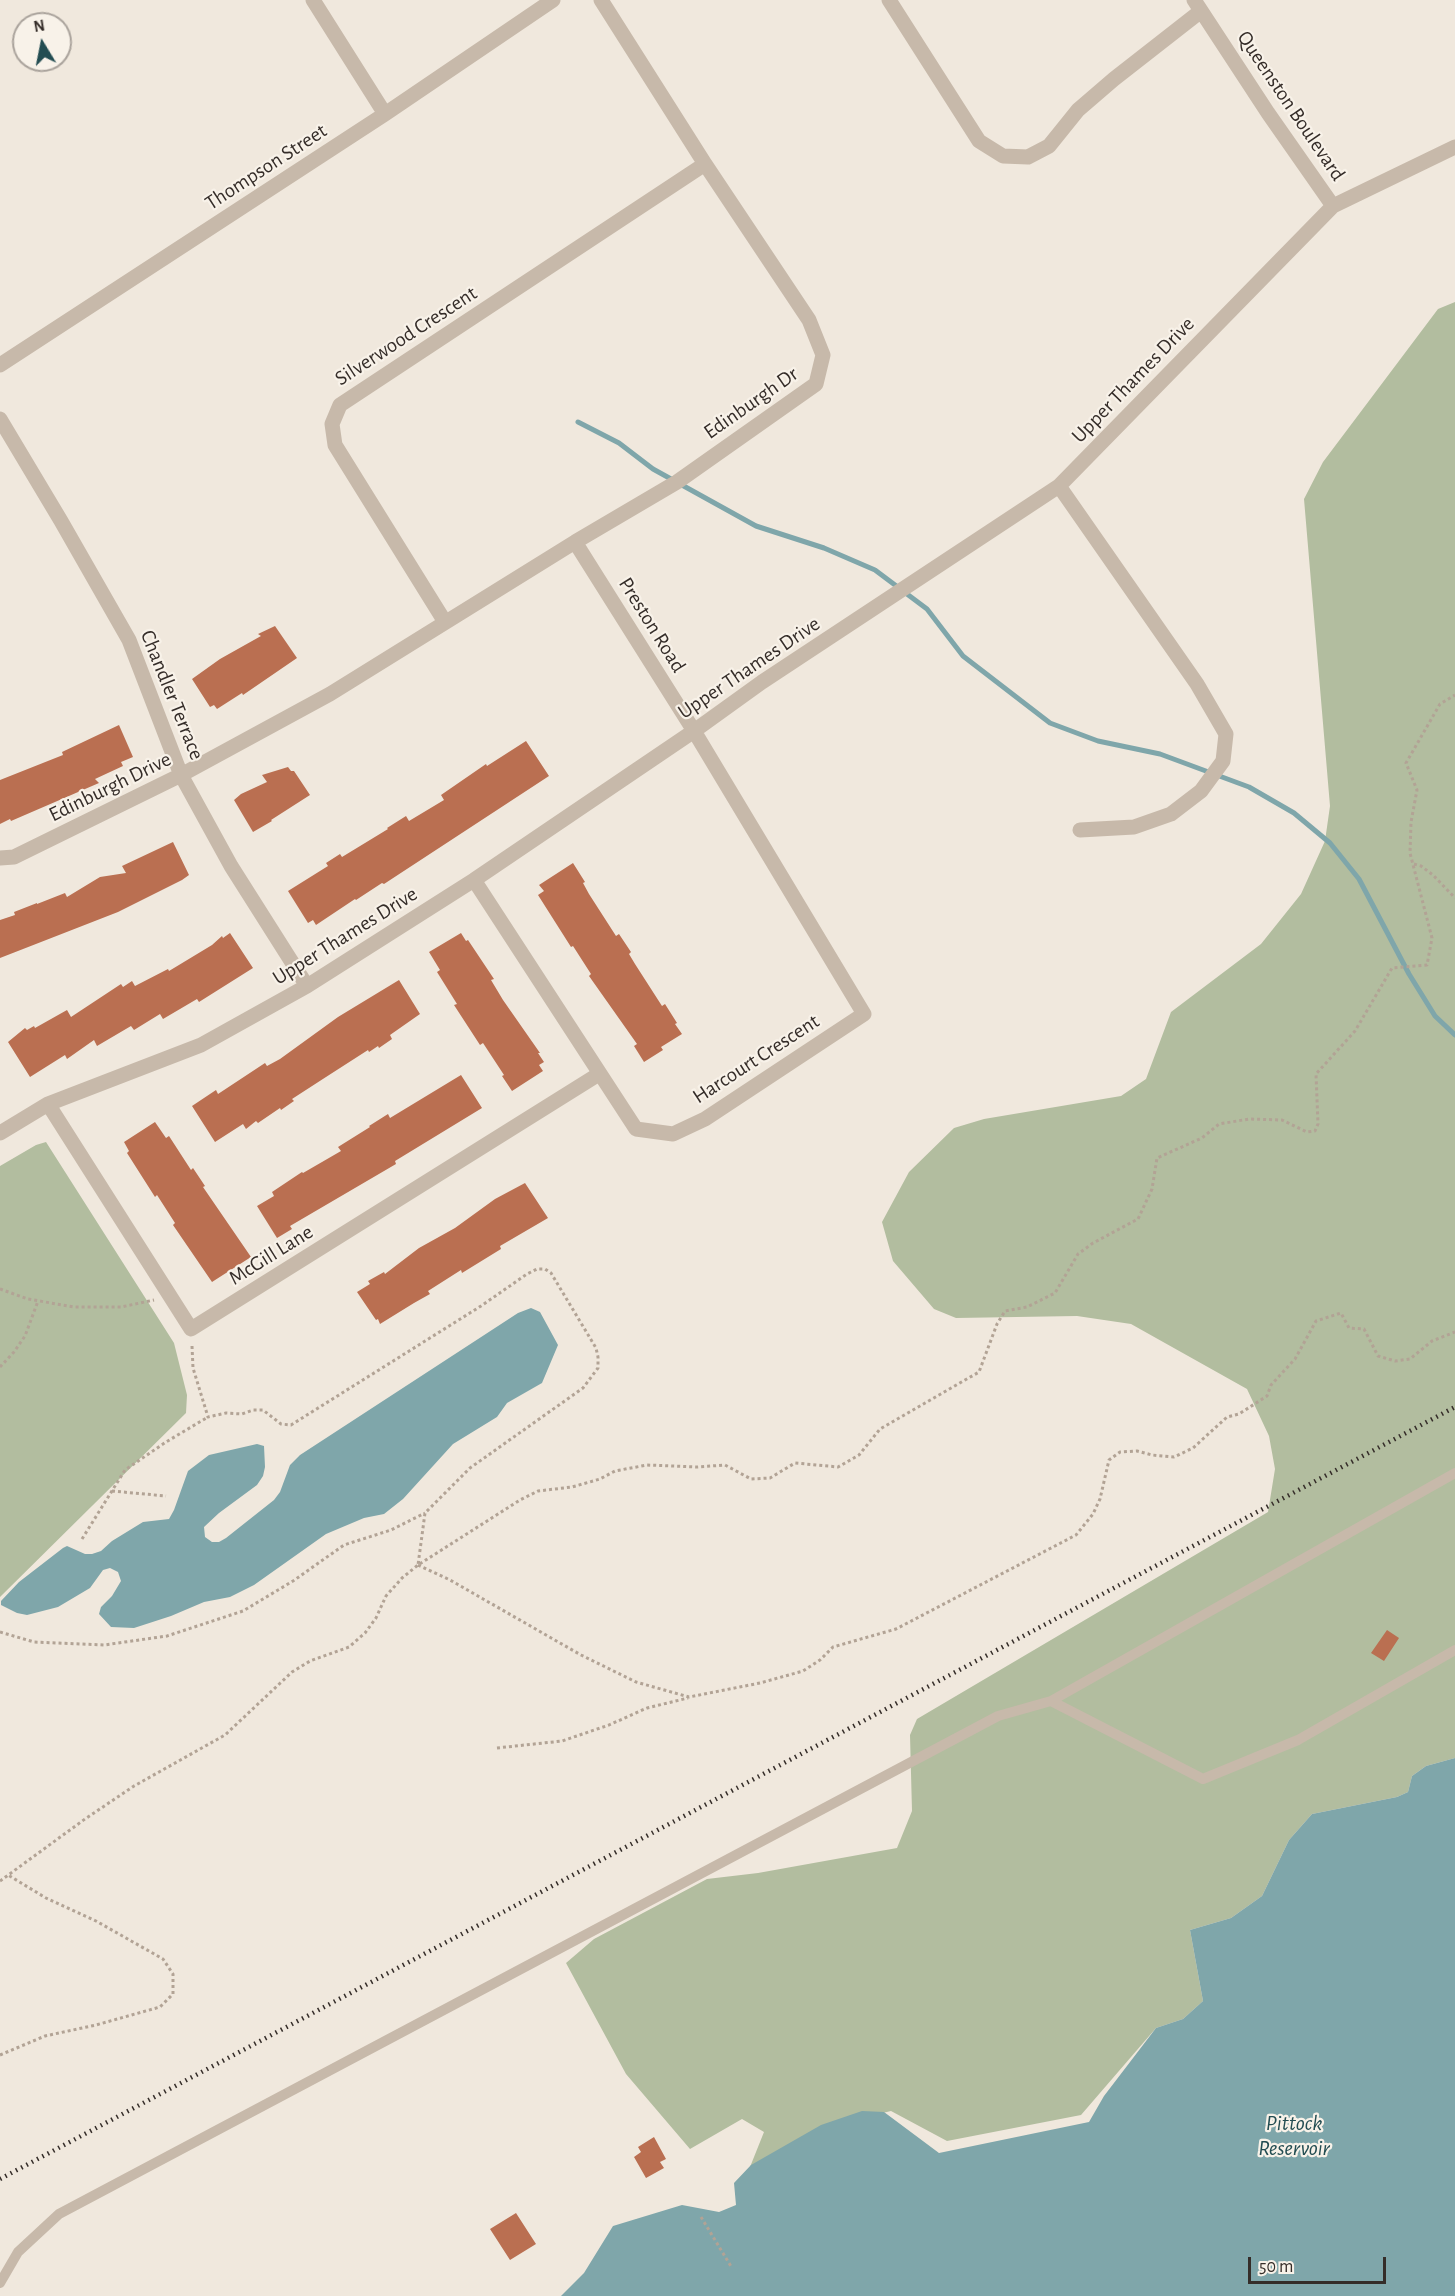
<!DOCTYPE html>
<html>
<head>
<meta charset="utf-8">
<style>
	body { margin:0 }
	#map { position:relative; width:1455px; height:2296px; overflow:hidden; background:#f0e8dd; font-family:"Alegreya Sans",sans-serif }
	canvas { display:block }
	.north { position:absolute; left:12px; top:12px; width:60px; height:60px; box-sizing:border-box; background:#f8f2e9; border:2px solid #aaa39c; border-radius:50%; rotate:350deg; font-size:16px; font-weight:700; line-height:24px; text-align:center; color:#352d29 }
	.north::after { content:''; display:block; margin:auto; width:21px; height:27px; background:#234d52; clip-path:polygon(50% 0,100% 100%,50% 72%,0 100%) }
	.scale { position:absolute; left:1248px; top:2257px; width:138px; height:27px; box-sizing:border-box; border:3px solid #352d29; border-top:0; padding-left:8px; font-size:18px; line-height:21px; white-space:nowrap; color:#352d29; -webkit-text-stroke:4px #f8f2e9; paint-order:stroke }
</style>
</head>
<body>
<div id="map">
<canvas width="1455" height="2296"></canvas>
<div class="north">N</div>
<div class="scale">50 m</div>
</div>
<script>
const c = document.querySelector('canvas').getContext('2d');
c.lineJoin = 'round';
function fill(path, color) {
  c.fillStyle = color;
  c.fill(path, 'evenodd');
}
function shape(rows) {
  const path = new Path2D();
  for (const r of rows) {
    path.moveTo(r[0], r[1]);
    for (let i = 2; i < r.length; i += 2) path.lineTo(r[i], r[i + 1]);
  }
  return path;
}
function trace(path, color, width, dash) {
  c.strokeStyle = color;
  c.lineWidth = width;
  c.lineCap = dash ? 'butt' : 'round';
  c.setLineDash(dash || []);
  c.stroke(path);
}
function drawText(font, color, halo, rows, align = 'center') {
  c.font = font + ' "Alegreya Sans",sans-serif';
  c.lineWidth = 4.5;
  c.setLineDash([]);
  c.textBaseline = 'middle';
  c.strokeStyle = halo;
  c.fillStyle = color;
  for (const [text, x, y, turn = 0] of rows) {
    c.save();
    c.translate(x, y);
    c.rotate((+turn || 0) * Math.PI / 180);
    c.textAlign = isNaN(turn) ? turn : align;
    if (halo) c.strokeText(text, 0, 0);
    c.fillText(text, 0, 0);
    c.restore();
  }
}
const green = shape([
	[1455,302,1455,1758,1426,1766,1412,1776,1408,1792,1397,1797,1312,1814,1289,1840,1262,1896,1231,1918,1190,1930,1203,2001,1183,2019,1156,2028,1081,2115,947,2141,891,2111,853,2120,744,2182,764,2132,742,2119,690,2149,626,2074,566,1963,594,1939,707,1879,758,1873,897,1848,912,1811,910,1735,917,1719,1268,1512,1275,1469,1269,1436,1247,1389,1131,1324,1077,1316,956,1318,934,1309,893,1261,882,1222,909,1172,954,1128,984,1119,1121,1096,1146,1079,1171,1012,1261,944,1301,894,1325,841,1330,806,1304,499,1323,462,1438,309],
	[46,1142,174,1343,187,1395,186,1413,0,1597,0,1166,36,1145]
]);
const water = shape([
	[531,1308,540,1312,558,1345,542,1383,507,1403,497,1417,453,1444,403,1499,384,1514,364,1518,326,1534,254,1585,230,1597,204,1602,171,1616,134,1628,111,1627,99,1614,101,1607,112,1596,121,1581,118,1572,110,1568,103,1570,90,1588,58,1607,27,1615,17,1613,1,1605,1,1601,19,1582,63,1548,67,1546,85,1554,92,1554,101,1551,112,1541,143,1522,169,1519,174,1510,188,1471,209,1455,257,1444,264,1446,265,1467,263,1476,257,1485,219,1513,204,1527,205,1537,212,1542,219,1542,226,1538,274,1500,280,1492,290,1465,300,1455,518,1313],
	[1455,1758,1455,2296,561,2296,584,2273,613,2226,682,2205,719,2212,736,2205,734,2183,751,2165,821,2125,862,2111,884,2112,939,2153,1089,2122,1104,2096,1156,2028,1183,2019,1203,2001,1190,1930,1231,1918,1262,1896,1289,1840,1312,1814,1397,1797,1408,1792,1412,1776,1426,1766]
]);
const stream = shape([
	[578,422,619,443,653,469,756,526,824,548,875,570,927,609,963,656,1050,723,1098,741,1160,754,1249,787,1294,813,1330,843,1359,879,1409,974,1435,1016,1455,1035]
]);
const building = shape([
	[275,626,297,658,243,695,242,693,217,709,214,705,210,707,192,679,220,659,261,636,258,634],
	[119,725,133,757,121,762,123,766,95,779,99,783,11,821,10,819,0,824,0,780,63,755,62,752],
	[526,741,549,776,384,884,382,883,356,900,355,899,316,925,313,920,308,923,288,891,328,866,326,863,340,854,342,857,388,829,387,828,406,816,409,821,444,800,441,795,486,764,487,766],
	[288,767,291,771,294,771,310,795,271,820,272,821,253,832,234,800,241,794,267,782,262,775],
	[173,842,189,875,182,880,118,912,0,958,0,920,15,915,14,912,37,903,37,904,65,893,67,897,100,877,126,873,122,866],
	[573,863,585,882,583,883,589,894,616,936,619,934,631,952,629,954,635,964,662,1006,665,1004,677,1023,675,1024,682,1034,661,1047,663,1050,644,1062,634,1046,637,1044,589,976,591,974,573,946,571,947,538,895,544,891,539,885],
	[230,933,253,968,199,1002,197,999,163,1019,160,1014,134,1030,131,1026,97,1046,94,1040,67,1059,65,1055,30,1077,8,1042,25,1028,27,1030,34,1026,35,1028,67,1010,71,1017,121,984,123,987,132,981,135,986,168,969,169,971,212,945,222,936,223,938],
	[461,933,466,941,468,940,494,979,491,980,503,1000,540,1053,538,1053,544,1062,539,1065,543,1071,512,1091,502,1076,504,1075,483,1043,480,1045,454,1005,457,1004,437,972,440,970,429,952],
	[399,980,420,1014,390,1035,392,1039,379,1048,378,1046,369,1052,368,1050,326,1077,292,1099,294,1101,281,1110,280,1108,258,1123,256,1121,246,1129,243,1124,215,1142,192,1106,216,1090,218,1094,265,1063,267,1066,280,1059,338,1017],
	[461,1075,482,1108,395,1161,396,1164,290,1226,292,1229,277,1238,257,1206,274,1196,272,1192,302,1172,303,1173,341,1151,338,1147,370,1127,369,1126,388,1114,390,1118],
	[155,1122,166,1138,169,1136,191,1170,193,1168,205,1186,203,1187,251,1257,212,1282,173,1225,175,1223,157,1195,155,1197,127,1153,129,1151,124,1142],
	[525,1183,548,1218,500,1246,501,1249,462,1273,461,1270,428,1291,430,1294,414,1303,380,1324,378,1319,376,1320,357,1292,370,1284,368,1281,384,1272,385,1274,419,1248,455,1228,495,1199],
	[1387,1630,1399,1638,1384,1661,1371,1653],
	[654,2137,666,2159,660,2162,664,2168,646,2178,634,2157,641,2152,638,2147],
	[516,2213,536,2244,510,2260,490,2229]
]);
const path = shape([
	[1414,864,1421,866,1433,875,1455,898],
	[0,1289,28,1299,74,1307,121,1307,154,1300],
	[192,1346,193,1368,208,1417,226,1413,242,1414,253,1410,263,1410,281,1424,291,1425,481,1306,527,1274,537,1269,545,1269,551,1273,596,1348,598,1357,598,1368,583,1388,470,1468,425,1513,418,1565],
	[0,1367,14,1352,25,1336,38,1301],
	[112,1491,166,1496],
	[82,1539,125,1470,166,1442,208,1417],
	[418,1565,450,1580,581,1655,636,1682,689,1697,760,1683,803,1671,820,1660,833,1647,896,1629,1076,1535,1093,1514,1100,1499,1109,1460,1120,1452,1137,1451,1152,1455,1174,1457,1193,1448,1227,1417,1239,1414,1267,1396,1271,1385,1295,1359,1316,1321,1341,1313,1349,1328,1364,1329,1378,1356,1395,1361,1410,1359,1432,1341,1455,1332],
	[0,1632,34,1642,104,1645,167,1636,243,1611,293,1581,344,1545,391,1530,425,1513],
	[497,1748,562,1741,609,1725,647,1708,688,1698],
	[0,1881,85,1819,134,1786,225,1735,292,1672,310,1661,349,1647,365,1633,376,1618,386,1596,402,1578,418,1565,520,1500,538,1491,572,1487,600,1479,615,1471,647,1465,697,1467,725,1465,751,1479,770,1478,795,1463,838,1467,859,1455,880,1429,979,1372,997,1324,1005,1311,1027,1307,1055,1293,1078,1254,1093,1243,1138,1219,1152,1189,1157,1158,1202,1138,1219,1124,1249,1119,1282,1120,1307,1132,1315,1131,1318,1124,1316,1074,1355,1031,1392,968,1427,965,1432,938,1410,853,1411,822,1417,790,1406,763,1440,704,1455,695],
	[0,2055,45,2036,96,2025,160,2007,173,1994,173,1974,163,1959,96,1921,46,1898,8,1875],
	[701,2217,732,2268]
]);
const lane = shape([
	[1051,1701,1203,1779,1298,1740,1455,1650],
	[0,2283,18,2252,59,2214,998,1716,1051,1701,1455,1473]
]);
const street = shape([
	[313,0,385,114],
	[889,0,979,141,1003,156,1028,157,1049,146,1078,110,1114,79,1201,11],
	[1194,0,1268,113,1333,206],
	[0,365,385,114,553,0],
	[0,419,61,521,129,640,181,775,231,866,307,986],
	[1059,486,1197,684,1226,734,1223,761,1201,791,1171,814,1134,827,1080,830],
	[445,622,335,445,332,424,340,405,705,164],
	[0,858,14,857,181,775,330,694,575,542,677,482,816,384,823,355,809,320,705,164,601,0],
	[474,880,636,1129,673,1134,705,1119,864,1014,694,731,575,542],
	[48,1104,191,1329,599,1074],
	[0,1133,48,1104,201,1045,307,986,474,880,694,731,762,682,1059,486,1333,206,1455,147]
]);
const rail = shape([
	[0,2179,1455,1407]
]);
const streetNames = [
	["Queenston Boulevard",1291,106,56],
	["Thompson Street",266,167,-33],
	["Silverwood Crescent",406,336,-33],
	["Upper Thames Drive",1133,380,-46],
	["Edinburgh Dr",751,403,-35],
	["Preston Road",652,625,58],
	["Upper Thames Drive",749,668,-34],
	["Chandler Terrace",172,695,68],
	["Edinburgh Drive",110,787,-26],
	["Upper Thames Drive",345,936,-32],
	["Harcourt Crescent",756,1059,-33],
	["McGill Lane",271,1255,-32]
];
const waterNames = [
	["Pittock",1294,2123],
	["Reservoir",1294,2148]
];
fill(green, '#b2bd9f');
fill(water, '#7fa6aa');
trace(stream, '#7fa6aa', 5);
fill(building, '#ba6f51');
trace(path, '#b2a395', 3, [3, 3]);
trace(lane, '#c7b9aa', 10);
trace(street, '#c7b9aa', 15);
trace(rail, '#352d29', 4.5, [1.5, 4.5]);
drawText('21px', '#352d29', '#f8f2e9', streetNames);
drawText('italic 22px', '#234d52', '#f8f2e9', waterNames);
</script>
</body>
</html>
